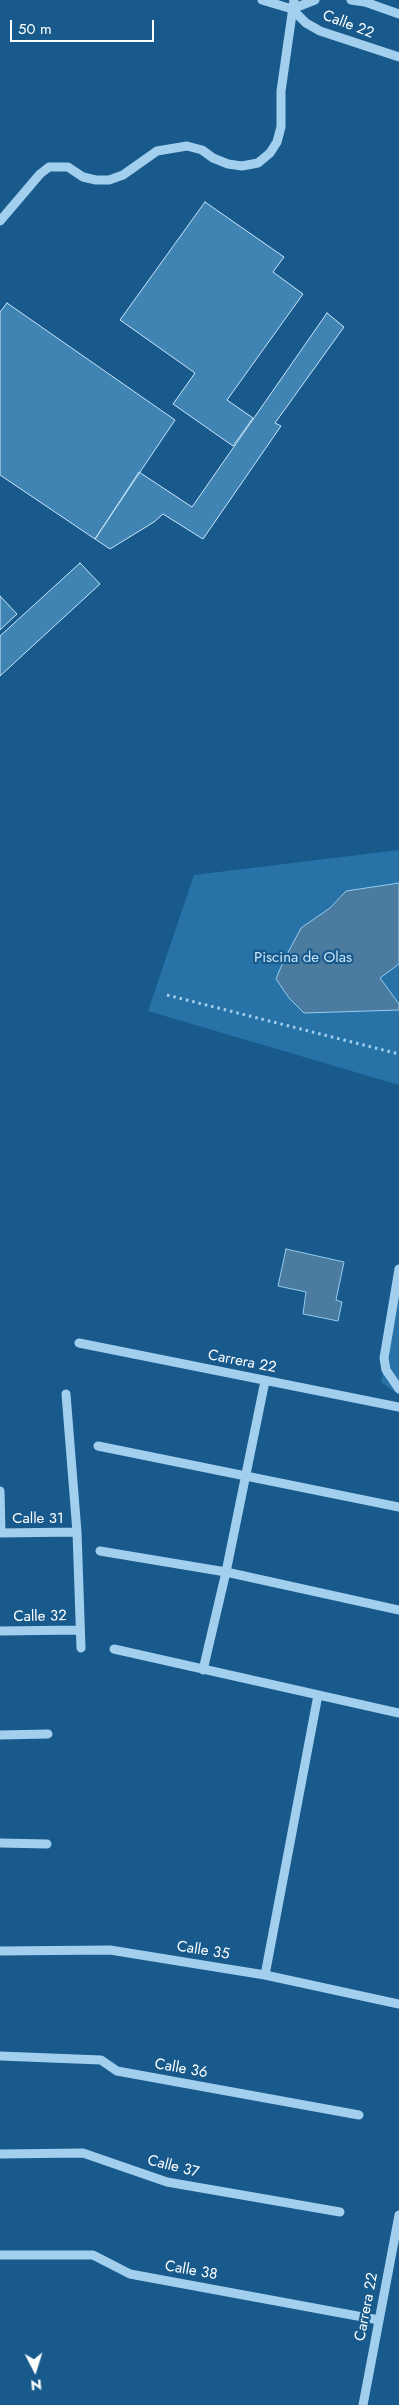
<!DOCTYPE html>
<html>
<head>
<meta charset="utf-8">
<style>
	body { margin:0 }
	#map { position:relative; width:399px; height:2405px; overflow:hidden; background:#185a8c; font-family:Jost,sans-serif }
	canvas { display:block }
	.north { position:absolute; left:10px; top:2345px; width:50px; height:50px; -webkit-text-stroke:4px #185a8c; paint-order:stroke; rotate:175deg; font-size:14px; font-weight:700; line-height:20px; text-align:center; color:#fff }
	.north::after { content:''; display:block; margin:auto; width:18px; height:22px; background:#fff; clip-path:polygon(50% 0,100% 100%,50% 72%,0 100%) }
	.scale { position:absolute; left:10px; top:20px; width:144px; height:22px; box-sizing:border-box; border:2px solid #fff; border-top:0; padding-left:6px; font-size:15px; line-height:18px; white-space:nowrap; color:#fff; -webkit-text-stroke:4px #185a8c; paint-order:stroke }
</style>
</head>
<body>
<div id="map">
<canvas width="399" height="2405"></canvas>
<div class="north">N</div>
<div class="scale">50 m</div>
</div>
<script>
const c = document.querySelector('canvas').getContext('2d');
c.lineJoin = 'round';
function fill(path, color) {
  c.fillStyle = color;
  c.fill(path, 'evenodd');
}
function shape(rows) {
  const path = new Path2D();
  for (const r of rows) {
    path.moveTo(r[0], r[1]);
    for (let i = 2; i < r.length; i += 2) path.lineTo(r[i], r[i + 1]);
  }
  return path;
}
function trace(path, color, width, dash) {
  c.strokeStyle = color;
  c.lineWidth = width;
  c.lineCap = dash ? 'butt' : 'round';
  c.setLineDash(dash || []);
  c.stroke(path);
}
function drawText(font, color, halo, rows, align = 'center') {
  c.font = font + ' Jost,sans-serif';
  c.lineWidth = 4.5;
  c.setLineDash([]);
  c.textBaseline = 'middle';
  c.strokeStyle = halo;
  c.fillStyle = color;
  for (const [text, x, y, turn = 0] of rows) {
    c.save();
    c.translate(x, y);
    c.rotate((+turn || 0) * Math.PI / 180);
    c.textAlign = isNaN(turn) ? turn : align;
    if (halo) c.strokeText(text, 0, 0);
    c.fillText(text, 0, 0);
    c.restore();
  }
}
const green = shape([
	[399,850,399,1085,148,1011,194,875],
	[399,1293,399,1395,381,1382]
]);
const water = shape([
	[399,883,399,964,380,978,399,1004,399,1010,304,1013,289,998,276,979,283,962,301,928,330,908,346,891,399,883],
	[286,1249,344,1262,336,1300,342,1302,338,1321,303,1314,306,1292,278,1286,286,1249]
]);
const building = shape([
	[205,202,284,257,273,272,303,294,227,400,253,418,233,446,173,404,195,373,120,320,205,202],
	[7,303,175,420,95,539,0,475,0,312,7,303],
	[327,313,344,327,275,423,281,426,203,539,163,514,154,522,110,549,95,539,139,472,192,507,327,313],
	[80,563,100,584,0,676,0,636,80,563],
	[0,596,17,614,0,630,0,596]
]);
const path = shape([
	[167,995,399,1054]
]);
const minor = shape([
	[262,0,292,9,306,23,320,31,399,57],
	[351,0,365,2,399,14],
	[292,9,315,0],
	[0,221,40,174,49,167,68,167,83,177,96,180,109,180,123,175,157,151,187,146,202,150,213,158,228,164,242,166,258,163,270,153,277,142,281,127,281,91,294,0],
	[399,1269,384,1358,386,1370,399,1389],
	[79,1343,399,1407],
	[66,1394,77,1532,81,1648],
	[98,1446,399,1507],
	[0,1491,1,1533],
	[0,1533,77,1532],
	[100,1551,226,1572,399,1610],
	[0,1631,80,1630],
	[114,1649,399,1713],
	[203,1670,226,1572,265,1381],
	[0,1735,48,1734],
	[0,1843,47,1844],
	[0,1951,110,1950,265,1975,399,2004],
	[265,1975,318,1695],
	[0,2056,101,2060,117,2071,359,2115],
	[0,2154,83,2153,167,2182,340,2212],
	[0,2255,93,2255,130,2274,379,2320],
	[363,2405,399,2215]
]);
const streetNames = [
	["Calle 22",348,25,21],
	["Carrera 22",242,1362,11],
	["Calle 31",38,1519],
	["Calle 32",40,1617,-1],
	["Calle 35",203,1951,9],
	["Calle 36",181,2069,10],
	["Calle 37",173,2167,14],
	["Calle 38",191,2271,10],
	["Carrera 22",367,2307,-79]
];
const parkNames = [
	["Piscina de Olas",303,958]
];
fill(green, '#2773a8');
fill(water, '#4b7b9f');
trace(water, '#95ccf1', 1);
fill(building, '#4084b4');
trace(building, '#c8e6fa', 1);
trace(path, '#a2cfee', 3, [2.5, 4]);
trace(minor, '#a2cfee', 9);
drawText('15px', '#fff', '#185a8c', streetNames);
drawText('15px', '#c8e6fa', '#185a8c', parkNames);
</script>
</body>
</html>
